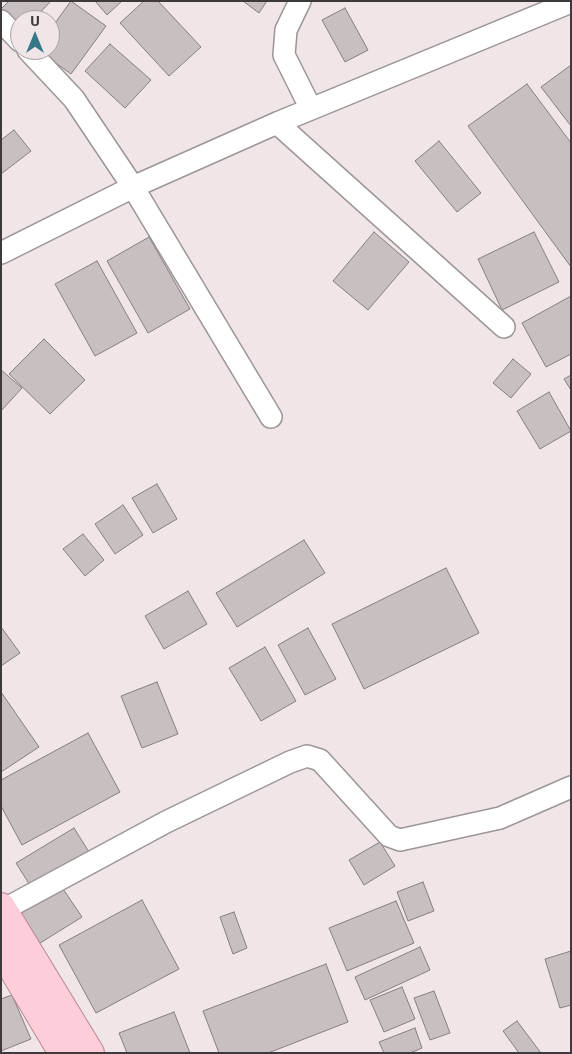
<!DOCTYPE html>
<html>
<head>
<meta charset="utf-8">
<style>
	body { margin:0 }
	#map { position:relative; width:572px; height:1054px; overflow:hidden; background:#f0e6e7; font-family:"Exo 2",sans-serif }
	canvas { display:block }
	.frame { position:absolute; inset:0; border:2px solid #3e3a3b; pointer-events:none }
	.north { position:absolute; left:10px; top:10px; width:50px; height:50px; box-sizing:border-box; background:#f0e6e7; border:1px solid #a9a1a2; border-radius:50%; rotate:0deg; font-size:14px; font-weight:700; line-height:20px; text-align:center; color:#3e3a3b }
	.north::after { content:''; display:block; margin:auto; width:18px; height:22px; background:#36788a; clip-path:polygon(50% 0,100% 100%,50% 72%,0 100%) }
</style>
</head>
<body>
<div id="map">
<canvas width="572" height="1054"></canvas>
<div class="frame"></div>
<div class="north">U</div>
</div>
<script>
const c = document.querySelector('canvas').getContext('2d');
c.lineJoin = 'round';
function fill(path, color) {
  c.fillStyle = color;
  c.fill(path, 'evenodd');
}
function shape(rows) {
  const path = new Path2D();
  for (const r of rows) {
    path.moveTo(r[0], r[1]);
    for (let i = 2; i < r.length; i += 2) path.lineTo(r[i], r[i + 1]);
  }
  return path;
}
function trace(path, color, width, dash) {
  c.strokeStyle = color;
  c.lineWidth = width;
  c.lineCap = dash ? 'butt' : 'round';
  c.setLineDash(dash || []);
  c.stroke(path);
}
const building = shape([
	[9,1,51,1,33,20,20,20,20,30,1,12,1,9,9,1],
	[71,1,106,26,71,74,38,50,50,50,50,30,71,1],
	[95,1,122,1,107,15,95,1],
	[144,1,158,1,201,47,169,76,120,23,144,1],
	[243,1,267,1,259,13,243,1],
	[345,8,368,50,345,62,322,20,345,8],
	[110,44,151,80,125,108,85,71,110,44],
	[571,65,571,126,541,87,571,65],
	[527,84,571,143,571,267,468,126,527,84],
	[14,130,31,151,1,174,1,140,14,130],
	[439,141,481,193,457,212,415,161,439,141],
	[374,232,409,262,368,310,333,281,374,232],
	[534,232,559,282,502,310,478,259,534,232],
	[149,237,190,309,148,333,107,261,149,237],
	[97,261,137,333,95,356,55,284,97,261],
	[571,296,571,354,546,367,522,323,571,296],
	[44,339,85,380,50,414,9,374,44,339],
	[513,359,531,374,511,398,493,383,513,359],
	[1,370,22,388,1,411,1,370],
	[571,375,571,390,564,379,571,375],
	[549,392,571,431,540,449,517,411,549,392],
	[157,484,177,519,153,533,132,498,157,484],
	[123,505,143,535,115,554,95,524,123,505],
	[83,534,104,560,85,576,63,549,83,534],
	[304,540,325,573,237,627,216,593,304,540],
	[446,568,479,633,364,689,332,624,446,568],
	[188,591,207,624,164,649,145,616,188,591],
	[1,627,20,653,1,666,1,627],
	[308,628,336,679,305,695,278,645,308,628],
	[265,647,296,701,261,721,229,668,265,647],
	[157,682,178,734,142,748,121,696,157,682],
	[1,692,39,747,1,772,1,692],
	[88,733,120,792,22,845,1,806,1,780,88,733],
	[74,828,89,852,31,887,16,863,74,828],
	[380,842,395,866,364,885,349,860,380,842],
	[423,882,434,911,408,921,397,892,423,882],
	[59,883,82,917,37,945,15,912,59,883],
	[142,900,179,969,96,1013,59,945,142,900],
	[396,901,414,943,347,971,329,928,396,901],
	[234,912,247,948,233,954,220,917,234,912],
	[420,947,430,970,365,1000,355,977,420,947],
	[571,951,571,1005,560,1008,545,959,571,951],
	[326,964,348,1022,268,1053,219,1053,203,1011,326,964],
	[402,987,415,1019,384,1032,370,1000,402,987],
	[434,991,450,1033,430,1040,414,998,434,991],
	[12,995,31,1039,1,1051,1,999,12,995],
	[174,1012,190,1053,127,1053,119,1033,174,1012],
	[517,1021,541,1053,519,1053,503,1031,517,1021],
	[415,1028,422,1048,410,1053,384,1053,379,1042,415,1028]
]);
const street = shape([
	[300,1,286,30,284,55,311,109],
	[1,21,20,41],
	[28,50,74,99,133,187,271,417],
	[277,123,504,327],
	[1,253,133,187,277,123,571,2],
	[1,911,166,822,290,762,307,756,320,760,389,836,400,840,500,818,571,787]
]);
const primary = shape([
	[1,907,90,1053],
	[1,949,63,1053]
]);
fill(building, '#c8bfc0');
trace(building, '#877e80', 1);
trace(street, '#9e9597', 24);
trace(primary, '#ba8591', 30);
trace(street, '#fff', 21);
trace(primary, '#fdced9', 28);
</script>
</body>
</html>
